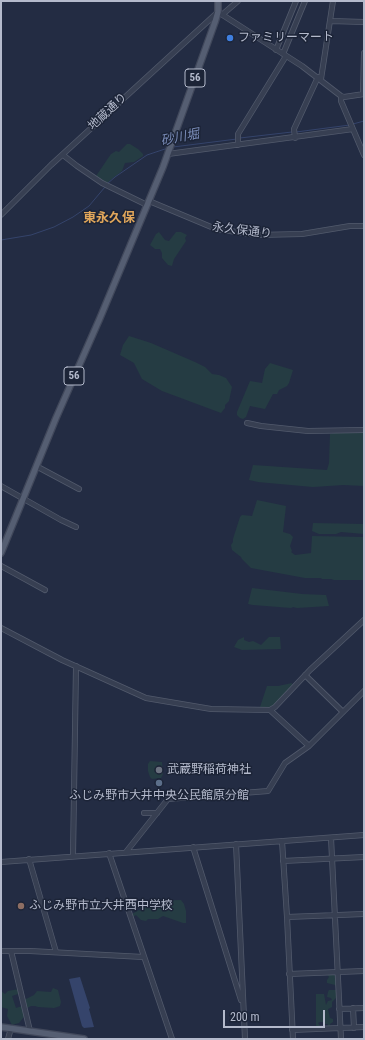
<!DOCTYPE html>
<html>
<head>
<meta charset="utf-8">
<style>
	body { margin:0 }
	#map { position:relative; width:365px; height:1040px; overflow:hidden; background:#232c43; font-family:"Roboto Condensed",sans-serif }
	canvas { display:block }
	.frame { position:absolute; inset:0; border:2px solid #b4bacc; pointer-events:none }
	.scale { position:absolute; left:223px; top:1010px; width:102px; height:18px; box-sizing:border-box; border:2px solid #b4bacc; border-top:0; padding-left:5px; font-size:12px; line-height:14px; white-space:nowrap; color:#b4bacc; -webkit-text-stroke:3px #1c2437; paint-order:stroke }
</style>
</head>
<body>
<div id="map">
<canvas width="365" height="1040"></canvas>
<div class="frame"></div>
<div class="scale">200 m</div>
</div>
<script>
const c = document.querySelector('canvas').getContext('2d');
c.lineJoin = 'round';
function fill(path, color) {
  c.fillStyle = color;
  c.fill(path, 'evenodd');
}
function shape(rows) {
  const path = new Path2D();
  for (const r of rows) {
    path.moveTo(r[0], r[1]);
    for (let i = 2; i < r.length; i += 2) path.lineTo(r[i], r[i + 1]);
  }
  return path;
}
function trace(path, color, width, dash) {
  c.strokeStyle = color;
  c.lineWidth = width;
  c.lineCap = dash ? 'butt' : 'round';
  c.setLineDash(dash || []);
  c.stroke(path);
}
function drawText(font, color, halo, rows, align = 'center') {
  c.font = font + ' "Roboto Condensed","Noto Sans JP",sans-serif';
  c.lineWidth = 3;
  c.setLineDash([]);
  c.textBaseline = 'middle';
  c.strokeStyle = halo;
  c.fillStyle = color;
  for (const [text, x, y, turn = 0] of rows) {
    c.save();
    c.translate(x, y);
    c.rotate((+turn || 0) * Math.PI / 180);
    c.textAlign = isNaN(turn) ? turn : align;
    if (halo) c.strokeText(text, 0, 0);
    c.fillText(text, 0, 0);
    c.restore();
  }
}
const green = shape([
	[127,144,130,144,138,149,143,154,143,156,134,162,125,163,122,171,107,183,105,183,96,176,111,154,116,151,119,152],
	[159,232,165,240,169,241,176,232,181,232,187,235,185,238,186,241,174,259,172,266,168,265,162,258,162,253,160,249,155,249,150,245,156,234],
	[129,336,151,343,195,362,205,367,212,374,219,375,226,378,232,387,229,401,225,405,225,408,221,413,162,391,142,379,134,363,120,355,123,345],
	[270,363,293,370,289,383,287,386,279,390,277,394,273,394,265,409,250,406,246,417,243,419,240,418,237,415,237,412,250,381,262,383,265,369],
	[364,432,364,486,343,485,313,487,258,482,249,480,253,465,327,470,329,463,330,434,334,433],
	[257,500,286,506,283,532,290,534,293,537,290,546,292,551,291,552,295,555,311,553,312,536,364,537,364,580,334,580,331,579,322,579,321,578,305,578,251,568,242,559,241,557,232,550,231,545,233,542,233,539,240,517,242,515,252,516],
	[313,523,364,524,364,534,341,532,336,534,319,534,312,531],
	[252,588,302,594,326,595,329,606,297,608,293,607,291,608,253,605,248,604],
	[244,637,244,640,249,642,253,641,261,645,269,637,280,637,281,649,242,650,234,647,238,640],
	[292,683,292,685,281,699,271,708,263,709,260,707,267,686,278,686],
	[150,761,162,762,163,774,161,778,152,779,150,777,148,771,148,764],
	[181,900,184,904,186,911,186,923,183,923,163,916,158,919,148,919,146,921,141,920,136,915,133,917,131,915,132,914,139,910,141,911,140,905,136,904,130,907,127,904,128,901],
	[336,973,337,997,332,1002,332,1007,328,1009,330,1018,333,1019,333,1022,330,1024,330,1028,327,1027,328,1024,324,1024,324,1022,320,1022,318,1023,320,1026,325,1027,316,1028,316,994,324,994,326,1005,328,1001,332,1000,331,998,327,997,328,992,329,990,336,990,336,987,335,985,327,983,327,980,329,977,327,974],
	[53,988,58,990,61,1002,60,1006,54,1008,38,1007,35,1006,31,1006,27,1008,24,1017,19,1023,12,1025,7,1016,8,1009,1,1007,1,991,5,994,8,991,19,989,20,992,18,994,12,996,16,1008,22,1006,22,1001,34,995,37,991,51,992]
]);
const water = shape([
	[80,977,90,1008,89,1009,94,1027,84,1028,82,1026,69,979]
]);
const stream = shape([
	[353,124,364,121],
	[296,132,350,125],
	[240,138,292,132],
	[173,147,237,139],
	[107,184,115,177,147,155,168,148],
	[1,240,31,235,54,227,73,217,89,206,105,187]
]);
const minor = shape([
	[223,14,238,1],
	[331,21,364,22],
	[276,50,296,1],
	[283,54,305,1],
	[321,79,333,1],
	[363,94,364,53],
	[341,96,341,101,364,155],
	[295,138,294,129,318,77],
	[238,145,238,134,286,56],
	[168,154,353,129],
	[63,155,77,166,102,183,147,205],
	[149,201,216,229,257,235,302,234,350,226,364,226],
	[1,215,51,165,218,12,302,66,341,96,344,97,364,94],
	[247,423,261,426,308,431,364,430],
	[36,466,79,489],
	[1,486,61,520,76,527],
	[1,566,45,590],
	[1,628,62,660,146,698,211,709,270,710,275,707,310,670,364,620],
	[305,675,343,712],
	[270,710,309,746],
	[144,813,157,813],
	[331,838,341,1039],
	[282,841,287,917,293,1039],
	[236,844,245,1039],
	[193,847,241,1000],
	[126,852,168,799,268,791,285,763,309,746,364,691],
	[109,853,172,1039],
	[73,856,76,666],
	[29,859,56,952],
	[283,861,364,857],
	[1,862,364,835],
	[287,917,364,914],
	[1,951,30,951,143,957],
	[11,951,30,1031],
	[289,974,364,971],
	[353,1008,354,1028],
	[339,1009,364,1008],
	[292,1030,364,1027],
	[8,1039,11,1028]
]);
const major = shape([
	[1,553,56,418,100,318,163,167,215,22,218,12,218,1],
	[1,1027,84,1039]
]);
const markers = [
	[230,38,4,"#3f7fe0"],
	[159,770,4,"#6b7280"],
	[159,783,4,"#5c6f8a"],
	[21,906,4,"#8d6e63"]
];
const shields = [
	[195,78,20],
	[74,376,20]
];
const shieldNames = [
	["56",195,78],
	["56",74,376]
];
const poiNames = [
	["ファミリーマート",238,38],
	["武蔵野稲荷神社",167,770],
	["ふじみ野市大井中央公民館原分館",159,796,"center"],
	["ふじみ野市立大井西中学校",29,906]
];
const streetNames = [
	["地蔵通り",108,112,-43],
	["永久保通り",242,231,7]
];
const waterNames = [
	["砂川堀",180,138,-11]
];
const neighbourhoodNames = [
	["東永久保",109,219]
];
fill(green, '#253c43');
fill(water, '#35446b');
trace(stream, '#35446b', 1);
trace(minor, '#525a6c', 6);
trace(major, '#41485b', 8);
trace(minor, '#373f52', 4.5);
trace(major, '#555e72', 5.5);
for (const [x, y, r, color] of markers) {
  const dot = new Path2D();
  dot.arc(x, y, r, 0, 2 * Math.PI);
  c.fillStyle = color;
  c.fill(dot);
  trace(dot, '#1c2437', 1.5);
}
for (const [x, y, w] of shields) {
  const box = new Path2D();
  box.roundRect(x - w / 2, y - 9, w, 18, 3);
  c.fillStyle = '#1c2437';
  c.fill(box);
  trace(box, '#b4bacc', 1);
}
drawText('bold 11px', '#b4bacc', null, shieldNames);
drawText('12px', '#b4bacc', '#1c2437', poiNames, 'left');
drawText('12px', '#b4bacc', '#1c2437', streetNames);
drawText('italic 13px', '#798bb7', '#1c2437', waterNames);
drawText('bold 13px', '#e0a65b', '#1c2437', neighbourhoodNames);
</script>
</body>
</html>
